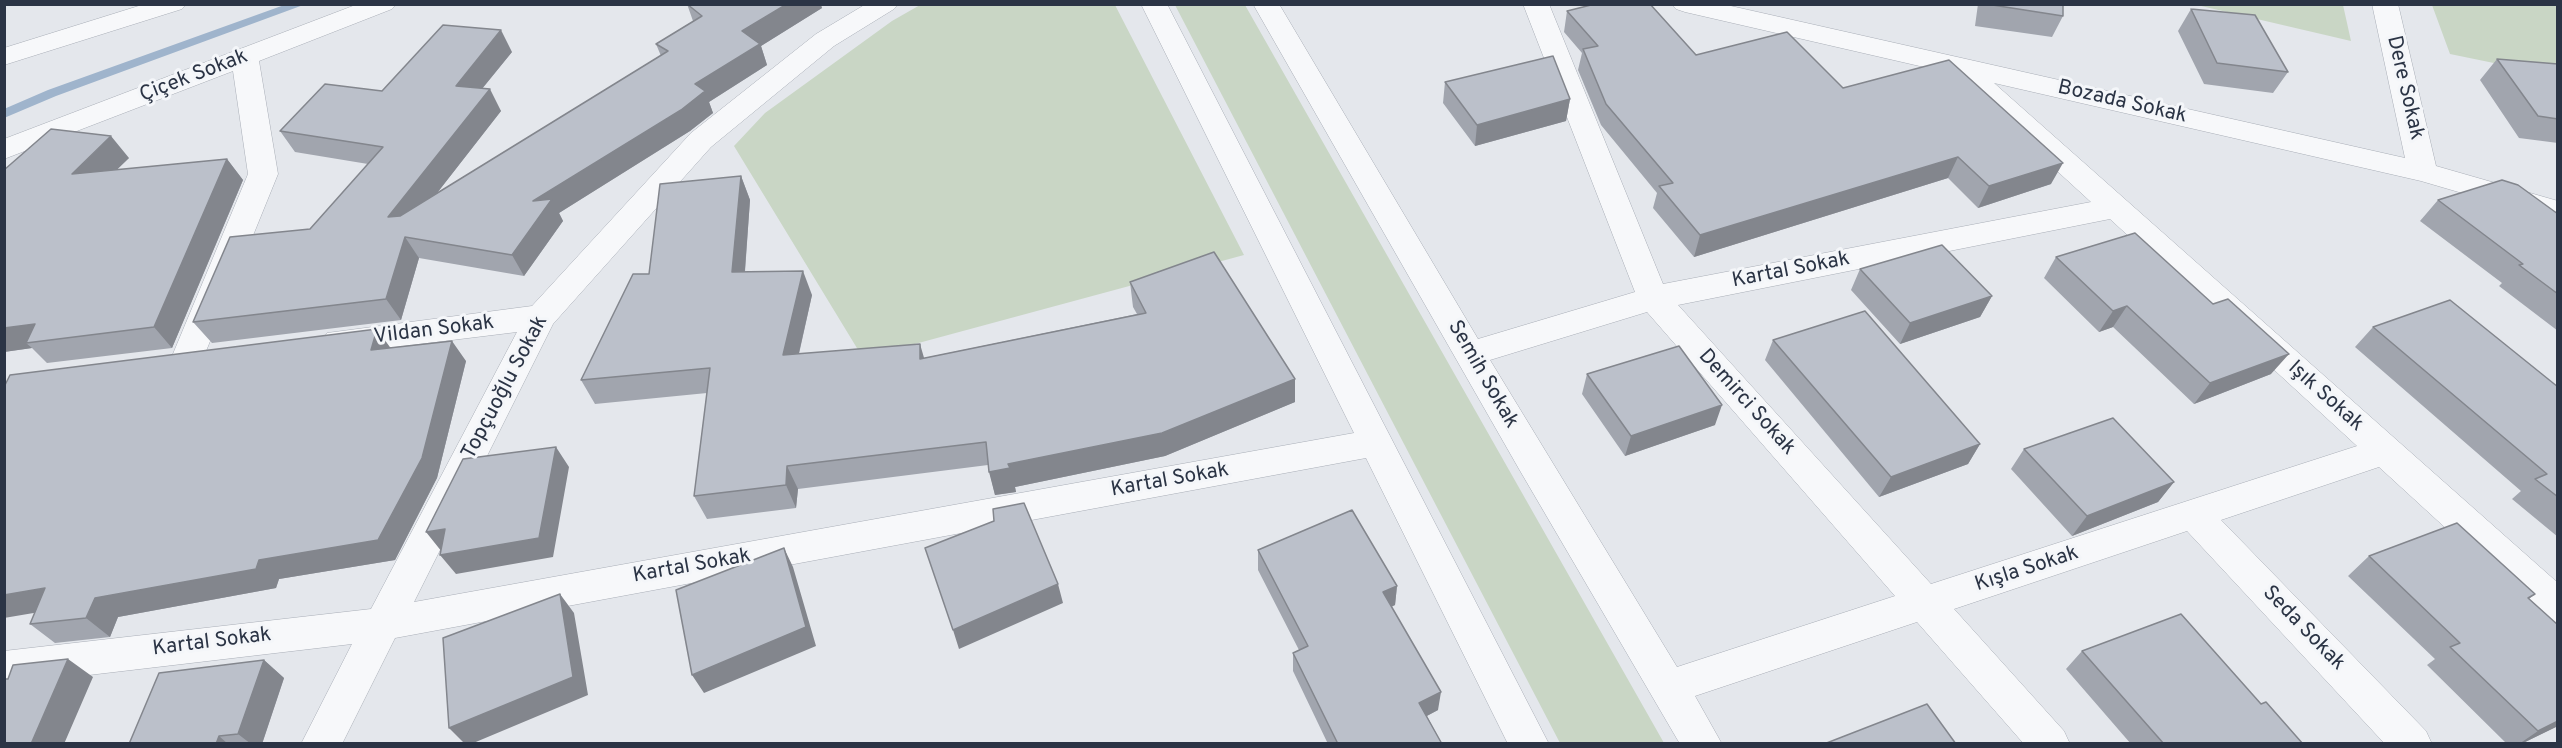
<!DOCTYPE html>
<html>
<head>
<meta charset="utf-8">
<style>
	body { margin:0 }
	#map { position:relative; width:2562px; height:748px; overflow:hidden; background:#e4e7ec; font-family:Overpass,sans-serif }
	canvas { display:block }
	.frame { position:absolute; inset:0; border:6px solid #2b3445; pointer-events:none }
</style>
</head>
<body>
<div id="map">
<canvas width="2562" height="748"></canvas>
<div class="frame"></div>
</div>
<script>
const c = document.querySelector('canvas').getContext('2d');
c.lineJoin = 'round';
function fill(path, color) {
  c.fillStyle = color;
  c.fill(path, 'evenodd');
}
function shape(rows) {
  const path = new Path2D();
  for (const r of rows) {
    path.moveTo(r[0], r[1]);
    for (let i = 2; i < r.length; i += 2) path.lineTo(r[i], r[i + 1]);
  }
  return path;
}
function trace(path, color, width, dash) {
  c.strokeStyle = color;
  c.lineWidth = width;
  c.lineCap = dash ? 'butt' : 'round';
  c.setLineDash(dash || []);
  c.stroke(path);
}
function drawText(font, color, halo, rows, align = 'center') {
  c.font = font + ' Overpass,sans-serif';
  c.lineWidth = 6;
  c.setLineDash([]);
  c.textBaseline = 'middle';
  c.strokeStyle = halo;
  c.fillStyle = color;
  for (const [text, x, y, turn = 0] of rows) {
    c.save();
    c.translate(x, y);
    c.rotate((+turn || 0) * Math.PI / 180);
    c.textAlign = isNaN(turn) ? turn : align;
    if (halo) c.strokeText(text, 0, 0);
    c.fillText(text, 0, 0);
    c.restore();
  }
}
const green = shape([
	[920,5,1115,5,1244,255,863,358,734,146,765,113,892,21],
	[1175,5,1245,5,1664,743,1560,743],
	[2197,5,2343,5,2351,41],
	[2432,5,2557,5,2557,76,2450,54]
]);
const stream = shape([
	[287,4,306,4,56,96,4,118,4,109,48,90,287,4]
]);
const minor = shape([
	[145,4,186,4,182,9,4,65,4,48,145,4],
	[358,4,396,4,392,9,259,61,278,174,202,361,198,370,186,373,174,370,170,361,248,174,233,71,4,159,4,139,358,4],
	[866,4,898,4,894,9,834,46,711,147,553,324,414,602,1354,433,1141,4,1167,4,1549,744,1508,744,1366,458,395,638,342,744,301,744,352,644,4,685,4,651,371,609,517,332,338,354,327,351,322,342,327,333,532,306,691,133,816,34,866,4],
	[1253,4,1279,4,1478,339,1635,292,1523,4,1549,4,1663,284,2091,202,1950,73,1685,12,1676,9,1672,4,1722,4,2405,158,2372,4,2398,4,2436,166,2558,201,2558,221,2421,181,1994,83,2558,583,2558,623,2545,619,2379,467,2221,520,2426,731,2432,744,2385,744,2187,531,1954,609,2064,731,2070,744,2024,744,1917,622,1695,696,1722,744,1680,744,1519,469,1253,4],
	[2110,219,2357,446,1931,584,1678,305,2110,219],
	[1647,312,1895,596,1677,667,1490,360,1647,312]
]);
const wall = shape([
	[687,4,822,8,761,46,767,65,709,102,713,113,690,131,559,213,563,221,524,276,419,258,401,320,212,343,193,322,310,229,368,164,295,152,280,131,382,91,512,52,482,89,501,111,437,193,661,56,656,44,693,21],
	[1978,4,2063,4,2063,16,2052,37,1975,26],
	[2191,9,2288,72,2273,93,2204,84,2178,31],
	[1567,11,1696,55,1843,88,2051,184,1978,208,1948,178,1694,257,1653,208,1657,193,1601,125,1578,70,1582,53,1564,32],
	[2497,59,2558,64,2558,143,2519,138,2480,80],
	[1445,82,1570,99,1566,121,1475,146,1443,103],
	[129,158,116,170,227,159,243,180,172,348,47,363,32,348,4,352,4,170],
	[741,176,750,200,745,272,812,295,799,354,924,358,1137,314,1133,307,1130,282,1295,379,1295,402,1165,456,1015,487,1016,492,995,495,988,465,798,489,796,508,707,519,694,496,707,393,595,404,581,380,649,274],
	[2438,200,2558,214,2558,331,2499,286,2502,283,2420,221],
	[2056,257,2213,304,2271,374,2194,404,2113,327,2099,332,2044,278],
	[1860,269,1992,296,1980,317,1900,344,1851,290],
	[2373,327,2558,387,2558,537,2512,499,2521,491,2355,347],
	[1773,340,1980,444,1968,464,1879,497,1765,360],
	[390,347,466,361,437,478,395,560,279,579,276,588,118,617,110,637,55,643,30,624,35,613],
	[1587,374,1715,425,1625,456,1582,394],
	[2024,449,2174,482,2158,502,2072,536,2011,469],
	[1258,550,1397,586,1395,605,1391,607,1438,710,1427,716,1442,744,1328,744,1293,671,1293,653,1299,650,1258,570],
	[2369,556,2535,594,2529,599,2558,625,2558,726,2521,744,2507,744,2427,665,2435,659,2348,576],
	[2082,651,2261,704,2303,744,2131,744,2066,669],
	[264,660,284,678,262,744,129,744]
]);
const shadedWall = shape([
	[787,4,821,4,822,8,761,46,767,65,709,102,713,113,690,131,559,213,563,221,524,276,512,255,533,201,695,84,742,31],
	[501,30,512,52,467,107,456,86],
	[490,89,501,111,402,238,388,217],
	[1570,99,1566,121,1475,146,1477,125],
	[111,136,129,158,91,195,72,174],
	[1958,157,1948,178,1694,257,1700,235],
	[227,159,243,180,172,348,154,327],
	[2063,163,2051,184,1978,208,1989,186],
	[741,176,750,200,743,296,732,272],
	[405,237,419,258,401,320,386,299],
	[803,271,812,295,793,379,783,355],
	[1992,296,1980,317,1900,344,1910,323],
	[2127,306,2113,327,2099,332,2113,311],
	[35,324,26,343,32,348,4,352,4,328],
	[377,329,392,350,371,350],
	[452,341,466,361,437,478,395,560,279,579,276,588,118,617,110,637,86,618,95,598],
	[920,344,927,368,920,359],
	[2289,354,2271,374,2194,404,2210,383],
	[1295,379,1295,402,1165,456,1015,487,1016,492,995,495,989,472,1008,464],
	[1722,405,1715,425,1625,456,1631,436],
	[1980,444,1968,464,1879,497,1891,477],
	[556,447,569,467,553,557,456,574,440,555],
	[787,466,798,489,796,508,786,485],
	[2174,482,2158,502,2072,536,2087,516],
	[445,529,442,552,426,532],
	[784,548,793,567,816,646,704,693,692,675],
	[1058,584,1063,603,959,649,953,630],
	[1397,586,1395,605,1381,611,1383,592],
	[45,588,69,607,4,618,4,595],
	[560,594,574,613,588,695,471,744,465,744,449,728],
	[68,659,93,677,64,744,31,744],
	[264,660,284,678,262,744,251,744,238,734],
	[1441,692,1438,710,1417,721,1419,703],
	[2558,721,2558,726,2521,744,2519,744,2538,731],
	[219,736,228,744,216,744]
]);
const building = shape([
	[687,4,787,4,742,31,760,44,695,84,705,91,681,110,533,201,552,199,512,255,405,237,386,299,193,322,230,237,310,229,383,147,280,131,325,84,382,91,443,25,501,30,456,86,490,89,388,217,400,216,668,51,656,44,702,16,687,4],
	[1595,4,1650,4,1696,55,1787,32,1843,88,1949,60,2063,163,1989,186,1958,157,1700,235,1659,186,1673,183,1606,104,1583,49,1598,46,1567,11,1595,4],
	[1986,4,2063,4,2063,16,1986,4],
	[2191,9,2255,15,2288,72,2217,63,2191,9],
	[1553,56,1570,99,1477,125,1445,82,1553,56],
	[2497,59,2558,64,2558,119,2538,116,2497,59],
	[51,129,111,136,72,174,227,159,154,327,26,343,35,324,4,328,4,170,51,129],
	[741,176,732,272,803,271,783,355,920,344,920,359,1146,313,1130,282,1214,252,1295,379,1162,433,1008,464,1010,468,989,472,986,442,787,466,786,485,694,496,710,368,581,380,633,274,649,274,660,184,741,176],
	[2502,180,2518,185,2558,214,2558,294,2519,265,2523,264,2438,200,2502,180],
	[2135,233,2213,304,2228,299,2289,354,2210,383,2127,306,2113,311,2056,257,2135,233],
	[1942,245,1992,296,1910,323,1860,269,1942,245],
	[2450,300,2558,387,2558,497,2535,479,2547,474,2373,327,2450,300],
	[1865,311,1980,444,1891,477,1773,340,1865,311],
	[377,329,371,350,452,341,422,458,378,540,259,560,256,569,95,598,86,618,30,624,45,588,4,595,4,387,10,375,377,329],
	[1679,346,1722,405,1631,436,1587,374,1679,346],
	[2113,418,2174,482,2087,516,2024,449,2113,418],
	[556,447,539,538,440,555,445,529,426,532,463,459,556,447],
	[1024,503,1058,584,953,630,925,548,994,521,993,509,1024,503],
	[1352,510,1397,586,1383,592,1441,692,1419,703,1442,744,1338,744,1293,653,1308,646,1258,550,1352,510],
	[2457,523,2535,594,2528,598,2558,625,2558,721,2538,731,2450,647,2460,643,2369,556,2457,523],
	[784,548,806,627,692,675,676,590,784,548],
	[560,594,573,677,449,728,443,638,560,594],
	[2181,614,2261,704,2266,702,2303,744,2164,744,2082,651,2181,614],
	[68,659,31,744,4,744,4,679,8,679,13,665,68,659],
	[264,660,238,734,219,736,216,744,129,744,159,673,264,660],
	[1927,704,1956,744,1824,744,1927,704]
]);
const streetNames = [
	["Çiçek Sokak",194,77,-21],
	["Dere Sokak",2404,88,77],
	["Bozada Sokak",2122,103,13],
	["Kartal Sokak",1791,271,-11],
	["Vildan Sokak",434,331,-7],
	["Semih Sokak",1482,375,60],
	["Topçuoğlu Sokak",506,388,-62],
	["Işık Sokak",2325,397,42],
	["Demirci Sokak",1746,403,48],
	["Kartal Sokak",1170,481,-10],
	["Kartal Sokak",692,567,-10],
	["Kışla Sokak",2027,570,-18],
	["Seda Sokak",2303,629,46],
	["Kartal Sokak",212,643,-7]
];
fill(green, '#c9d6c5');
fill(stream, '#9fb4cc');
trace(minor, '#a9aeb7', 1);
fill(minor, '#f7f8fa');
fill(wall, '#a1a5ae');
fill(shadedWall, '#83868d');
fill(building, '#bbc0ca');
trace(building, '#83868d', 1.5);
drawText('21px', '#2b3445', '#f4f6f9', streetNames);
</script>
</body>
</html>
